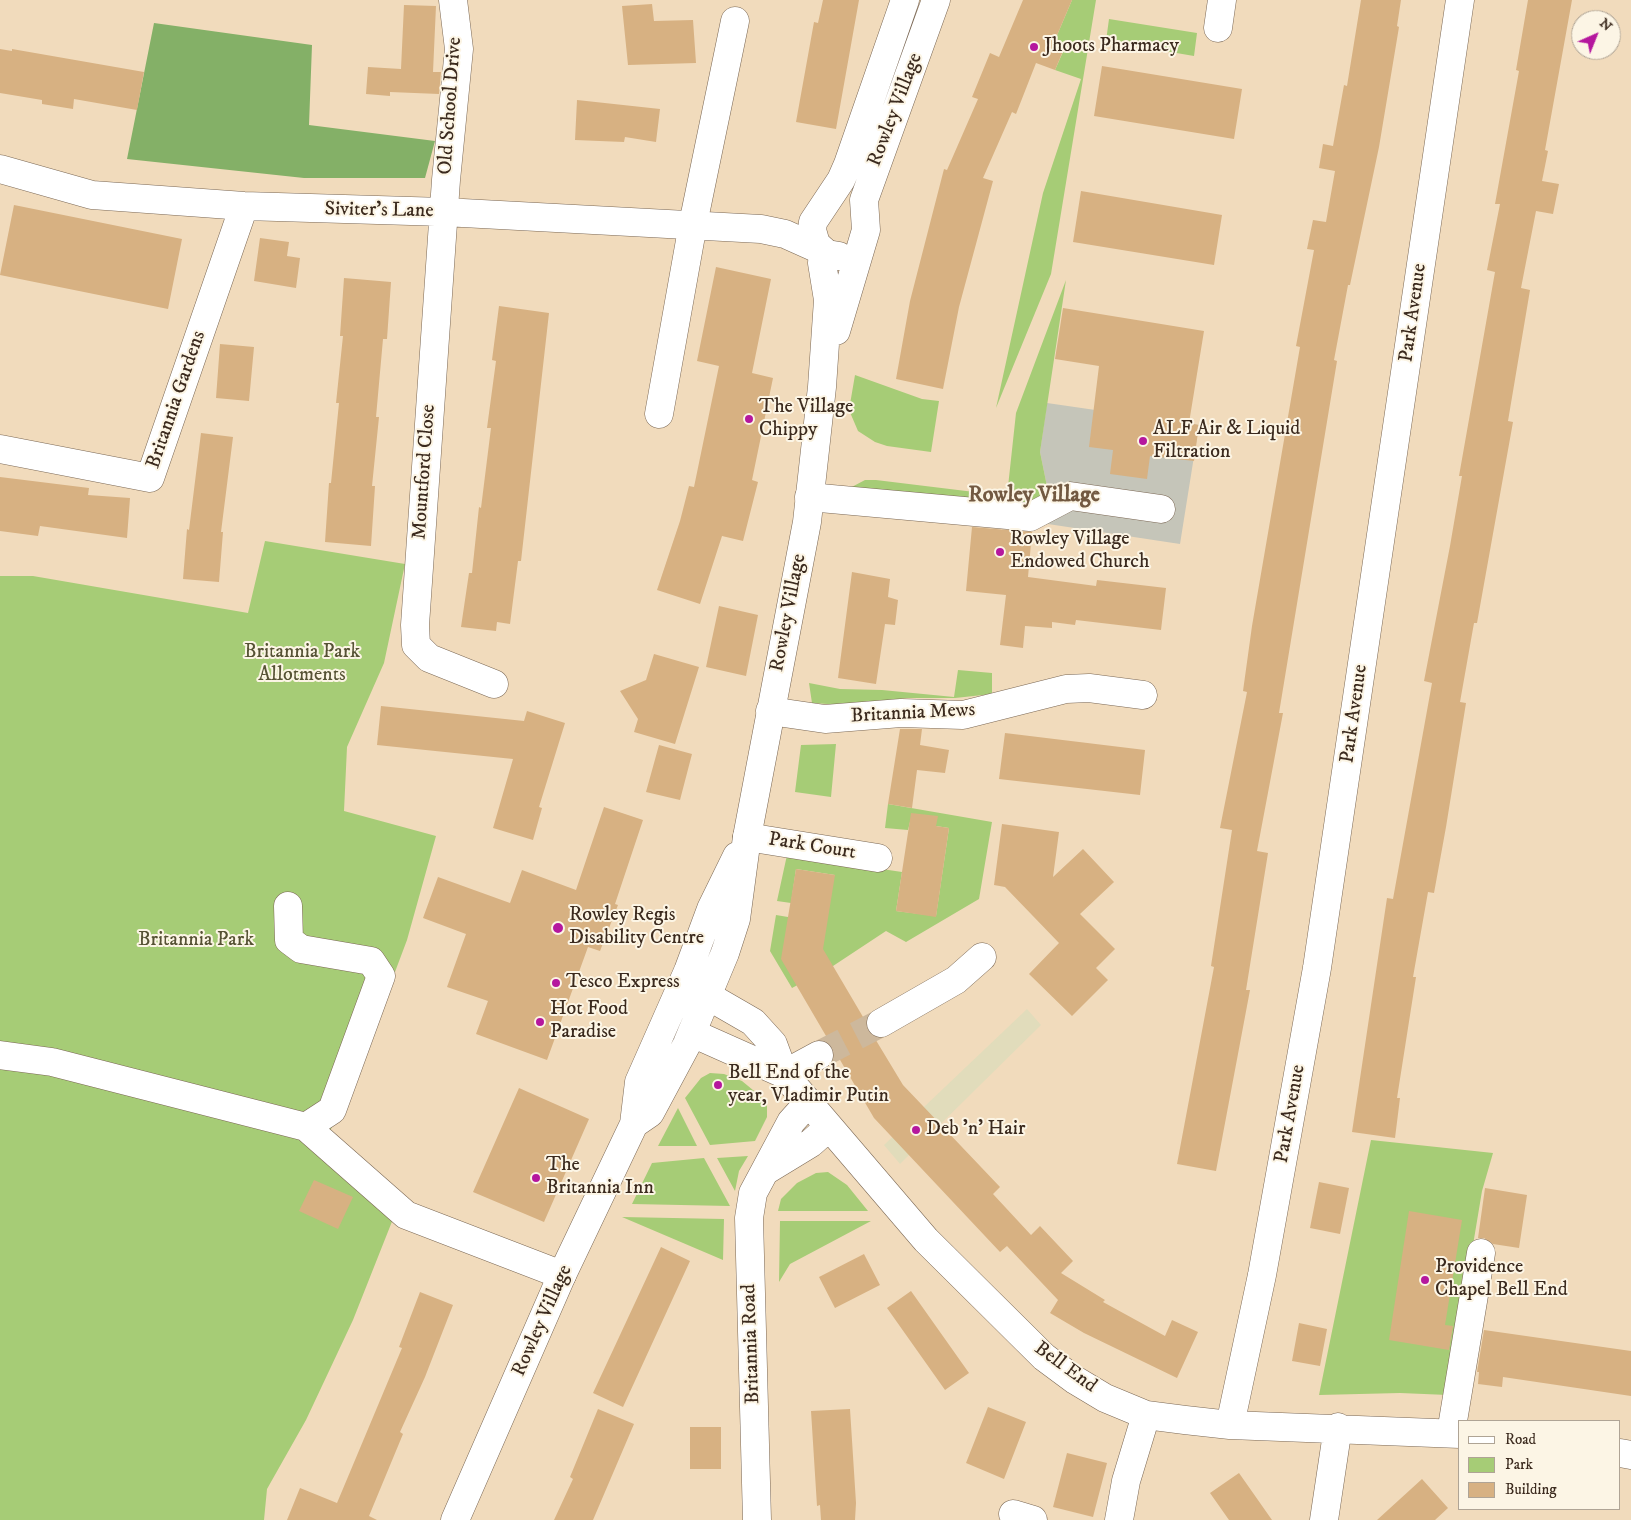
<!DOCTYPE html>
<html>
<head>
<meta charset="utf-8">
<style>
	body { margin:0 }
	#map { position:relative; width:1631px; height:1520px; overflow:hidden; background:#f1dbbc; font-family:"IM FELL DW Pica",serif }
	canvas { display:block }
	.legend { position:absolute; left:1458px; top:1420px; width:162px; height:90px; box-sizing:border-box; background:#fcf5e5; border:1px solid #afa495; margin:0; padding:6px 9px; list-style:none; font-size:15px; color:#3b2a1e }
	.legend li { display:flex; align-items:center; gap:10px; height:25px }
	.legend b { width:25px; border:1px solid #afa495 }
	.north { position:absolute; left:1571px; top:10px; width:50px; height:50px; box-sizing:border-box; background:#fcf5e5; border:1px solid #afa495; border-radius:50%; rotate:44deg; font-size:14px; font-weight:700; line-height:20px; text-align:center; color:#3b2a1e }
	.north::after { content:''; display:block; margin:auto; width:18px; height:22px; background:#b5179e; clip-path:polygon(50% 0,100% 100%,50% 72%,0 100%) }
</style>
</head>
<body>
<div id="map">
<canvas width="1631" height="1520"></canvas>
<ul class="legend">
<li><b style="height:6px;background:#fff"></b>Road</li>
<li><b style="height:14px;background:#a6cc76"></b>Park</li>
<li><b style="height:14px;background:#d7b182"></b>Building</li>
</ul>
<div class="north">N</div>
</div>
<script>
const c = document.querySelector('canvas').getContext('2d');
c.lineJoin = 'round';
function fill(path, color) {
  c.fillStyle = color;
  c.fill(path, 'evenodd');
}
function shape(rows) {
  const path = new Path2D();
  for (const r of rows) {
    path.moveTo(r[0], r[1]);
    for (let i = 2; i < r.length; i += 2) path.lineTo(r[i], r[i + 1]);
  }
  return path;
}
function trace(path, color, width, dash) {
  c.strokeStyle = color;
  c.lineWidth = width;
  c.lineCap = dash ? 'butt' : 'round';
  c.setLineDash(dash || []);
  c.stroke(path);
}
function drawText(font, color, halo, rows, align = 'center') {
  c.font = font + ' "IM FELL DW Pica",serif';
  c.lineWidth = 4;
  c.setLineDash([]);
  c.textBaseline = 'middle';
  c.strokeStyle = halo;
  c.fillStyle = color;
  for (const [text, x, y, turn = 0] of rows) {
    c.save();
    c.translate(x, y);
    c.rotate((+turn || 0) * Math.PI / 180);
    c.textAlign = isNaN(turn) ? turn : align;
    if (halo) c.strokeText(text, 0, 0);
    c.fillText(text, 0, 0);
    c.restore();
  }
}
const built = shape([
	[1027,1009,1041,1025,900,1164,884,1145]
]);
const industrial = shape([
	[1047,403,1199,425,1180,544,1048,524,1032,529,1050,501,1040,452]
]);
const green = shape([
	[1072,0,1096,0,1051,274,996,408,1043,193,1081,79,1055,70,1066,45,1055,40],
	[1109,19,1197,33,1194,56,1106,41],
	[1066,280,1040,452,1050,501,1016,508,848,489,865,480,876,480,1007,496,1016,413],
	[855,375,922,399,939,401,931,452,887,446,875,442,858,431,849,410],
	[265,541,405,564,384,663,347,747,344,811,436,836,407,940,354,1081,320,1152,393,1219,353,1320,306,1420,267,1489,264,1520,0,1520,0,576,33,576,248,613],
	[958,670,992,673,992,694,955,698,907,698,843,705,812,703,809,683,840,689,882,690,954,697],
	[836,744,831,797,795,792,801,745],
	[888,804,992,822,979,899,906,942,886,931,833,966,792,988,770,951,776,915,788,917,835,875,796,869,791,903,777,901,787,855,902,872,896,911,936,916,949,828,910,822,908,830,885,828],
	[710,1073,724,1074,742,1081,759,1095,767,1105,767,1117,755,1141,710,1145,685,1098,701,1078],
	[678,1108,697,1146,658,1146],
	[1371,1140,1493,1153,1482,1191,1448,1395,1400,1393,1319,1395],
	[748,1156,739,1171,735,1191,717,1158],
	[704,1158,730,1206,632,1204,652,1163],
	[828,1172,847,1185,868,1211,778,1211,781,1199,797,1183,816,1173],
	[622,1217,724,1219,723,1260],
	[780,1221,871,1221,790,1264,779,1282]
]);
const forest = shape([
	[154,23,312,45,309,125,435,141,425,178,304,178,127,159]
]);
const building = shape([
	[823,0,859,0,836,129,796,122,814,22,818,23],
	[1023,0,1072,0,1055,40,1066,44,1055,70,1036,63,1016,114,1012,112,983,178,993,181,959,307,943,389,896,379,910,301,944,169,947,170,978,99,972,97,990,53,999,57],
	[1361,0,1401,0,1397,26,1399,27,1379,147,1350,285,1348,285,1334,360,1337,361,1279,713,1283,713,1257,851,1268,853,1246,990,1250,990,1216,1171,1177,1164,1214,967,1211,966,1232,830,1220,828,1247,692,1243,691,1252,626,1300,347,1296,346,1314,250,1307,249,1313,220,1326,222,1335,171,1319,168,1323,144,1333,146,1344,85,1347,86],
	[1528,0,1572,0,1545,150,1548,151,1542,181,1559,184,1553,214,1536,211,1521,288,1530,290,1508,421,1513,422,1477,623,1474,623,1460,702,1466,703,1446,827,1434,893,1428,892,1413,977,1416,977,1397,1098,1400,1098,1395,1138,1352,1132,1387,898,1393,899,1432,683,1424,681,1450,546,1462,476,1459,476,1495,272,1487,270,1500,204,1495,204,1519,71,1516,70],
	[652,4,654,21,693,20,696,63,628,65,622,6],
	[404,5,436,6,433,72,441,72,439,94,390,92,390,96,366,94,368,67,401,69],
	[0,49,12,51,12,49,144,72,137,110,74,99,73,109,42,104,42,100,0,93],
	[1102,66,1242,89,1234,139,1094,116],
	[577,100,660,109,656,142,625,137,624,142,575,140],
	[1081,191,1222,215,1214,265,1073,242],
	[14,205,182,239,168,309,0,275],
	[260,238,289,242,287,256,300,258,296,288,254,281],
	[716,267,771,279,752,373,773,378,752,480,758,482,743,541,722,536,700,604,657,590,680,521,689,486,694,487,719,366,697,361],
	[344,278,391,282,387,339,383,339,376,417,379,417,372,486,375,486,371,546,325,542,329,483,331,483,339,403,336,403,343,336,340,336],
	[499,306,549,313,521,561,518,561,510,624,497,622,496,631,461,627,469,573,472,573,479,507,481,508,491,428,487,428,496,361,492,360],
	[1063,308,1204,331,1189,423,1199,425,1194,461,1150,456,1147,479,1110,474,1113,450,1089,447,1099,366,1055,359],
	[220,344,254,347,249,401,216,398],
	[201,433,233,437,221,532,223,532,219,582,183,579,187,529,189,530],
	[0,477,89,488,88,495,130,498,127,538,40,526,38,536,0,531],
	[972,527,1032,532,1028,577,1096,586,1097,580,1166,588,1161,630,1076,620,1075,625,1052,622,1052,628,1025,626,1023,648,1000,645,1006,595,966,591],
	[852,572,890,579,888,597,898,600,895,625,885,624,876,684,838,678],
	[719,606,758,615,746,676,706,667],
	[654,654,699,667,675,744,634,732,638,719,620,691,646,680],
	[381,706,524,721,527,711,565,723,539,807,542,808,533,840,493,828,513,759,377,745],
	[900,729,922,729,920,745,949,750,945,773,917,770,912,808,888,804],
	[1005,733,1145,750,1140,795,999,779],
	[659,745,692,754,680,800,646,792],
	[604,807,643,820,615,904,618,905,600,951,588,947,547,1060,476,1034,488,1001,447,987,466,934,423,918,438,877,510,903,522,870,576,890],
	[911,813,938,816,936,826,949,828,936,917,896,911],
	[1002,824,1059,832,1053,877,1083,849,1114,882,1080,914,1115,949,1096,968,1108,980,1072,1016,1029,974,1059,943,1005,887,994,885],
	[796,869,835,875,823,949,866,1022,868,1031,874,1037,903,1085,1000,1187,993,1194,1031,1235,1040,1226,1073,1261,1061,1273,1105,1300,1103,1302,1165,1336,1172,1320,1198,1332,1177,1378,1084,1333,1050,1313,1058,1300,1007,1246,1000,1252,874,1118,781,959],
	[519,1088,589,1119,544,1222,473,1192],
	[314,1180,353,1197,338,1229,299,1211],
	[1319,1182,1349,1188,1340,1234,1310,1228],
	[1485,1188,1527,1195,1519,1248,1493,1244,1484,1238,1478,1238],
	[1409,1211,1462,1220,1445,1325,1453,1326,1449,1350,1389,1340],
	[661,1247,690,1261,623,1407,593,1393],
	[864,1254,880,1285,835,1308,819,1277],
	[911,1291,969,1373,945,1390,887,1308],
	[420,1292,453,1305,425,1377,400,1432,403,1434,369,1516,377,1520,287,1520,300,1488,337,1503,402,1348,399,1347],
	[1299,1323,1327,1329,1320,1366,1292,1361],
	[1484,1330,1631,1351,1631,1396,1503,1377,1502,1387,1478,1384,1479,1372,1477,1372],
	[988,1407,1026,1422,1004,1479,966,1463],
	[598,1409,634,1424,593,1520,554,1520,573,1479,570,1477],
	[850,1409,856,1503,855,1520,821,1520,820,1505,817,1506,811,1411],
	[690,1427,721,1427,721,1469,690,1469],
	[1067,1453,1107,1463,1093,1517,1053,1507],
	[1239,1473,1272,1520,1229,1520,1210,1493],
	[1422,1479,1448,1508,1435,1520,1377,1520]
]);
const minorTunnel = shape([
	[819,1055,881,1023]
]);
const minor = shape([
	[453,0,459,49,446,180,415,625,416,645,429,658,494,684],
	[1218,28,1222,0],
	[0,169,92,195,244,206,444,212,761,229,785,234,823,251],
	[659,414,693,224,735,21],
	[0,449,150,478,244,206],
	[809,497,1030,517,1070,496,1161,509],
	[770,711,825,719,901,713,963,715,1066,689,1089,688,1143,695],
	[747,837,878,858],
	[288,906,289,940,301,949,371,961,381,976,332,1110,306,1127],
	[708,996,753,1022,773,1044,784,1074,926,1240,1044,1357,1075,1380,1105,1398,1146,1415,1185,1420,1230,1425,1460,1434],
	[881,1023,956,980,982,957],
	[692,1033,784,1074],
	[0,1055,52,1062,306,1127,406,1215,562,1275],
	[784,1074,819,1055],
	[765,1171,811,1143,829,1127],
	[1230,1425,1262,1275,1317,968,1460,0],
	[1451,1433,1481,1253],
	[1620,1453,1631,1455],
	[1013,1514,1033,1520],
	[757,1520,749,1218,753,1193,791,1122,809,1102],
	[1119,1520,1126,1481,1146,1415],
	[1324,1520,1338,1427]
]);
const major = shape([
	[839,256,827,254,816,244,812,230,813,222,841,180,848,164,905,0],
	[836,331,866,230,864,200,936,0],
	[634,1124,650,1113,687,1044,725,953,736,919,747,837,807,522,822,387,828,300,822,263,823,251],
	[455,1520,562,1275,634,1124,639,1082,688,971,711,909,737,856]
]);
const markers = [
	[1034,47,5,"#b5179e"],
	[749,419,5,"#b5179e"],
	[1143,441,5,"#b5179e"],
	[1000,552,5,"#b5179e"],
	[558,928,6,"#b5179e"],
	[556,983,5,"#b5179e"],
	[540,1022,5,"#b5179e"],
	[718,1085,5,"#b5179e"],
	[916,1130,5,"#b5179e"],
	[536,1178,5,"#b5179e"],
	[1425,1280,5,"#b5179e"]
];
const poiNames = [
	["Jhoots Pharmacy",1044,47],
	["The Village",759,408],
	["Chippy",759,431],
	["ALF Air & Liquid",1153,430],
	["Filtration",1153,453],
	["Rowley Village",1010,540],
	["Endowed Church",1010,563],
	["Rowley Regis",569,916],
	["Disability Centre",569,939],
	["Tesco Express",566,983],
	["Hot Food",550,1010],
	["Paradise",550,1033],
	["Bell End of the",728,1074],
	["year, Vladimir Putin",728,1097],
	["Deb 'n' Hair",926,1130],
	["The",546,1166],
	["Britannia Inn",546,1189],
	["Providence",1435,1268],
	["Chapel Bell End",1435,1291]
];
const streetNames = [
	["Old School Drive",451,106,-86],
	["Rowley Village",896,110,-69],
	["Siviter's Lane",379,211,1],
	["Park Avenue",1414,313,-82],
	["Britannia Gardens",177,400,-71],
	["Mountford Close",425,472,-86],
	["Rowley Village",789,613,-79],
	["Britannia Mews",913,714,-3],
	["Park Avenue",1355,714,-82],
	["Park Court",812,847,9],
	["Park Avenue",1291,1114,-80],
	["Rowley Village",543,1321,-66],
	["Britannia Road",752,1344,-92],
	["Bell End",1065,1368,36]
];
const parkNames = [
	["Britannia Park",302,653],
	["Allotments",302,676],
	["Britannia Park",196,941]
];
const quarterNames = [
	["Rowley Village",1034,496]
];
fill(built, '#e1dcbb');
fill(industrial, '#c5c5b9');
fill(green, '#a6cc76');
fill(forest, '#84b067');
fill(building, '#d7b182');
trace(minorTunnel, '#cdb89c', 28, [28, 14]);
trace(minor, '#7b6855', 29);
trace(major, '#7b6855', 29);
trace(minor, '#fff', 28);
trace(major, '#fff', 28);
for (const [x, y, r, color] of markers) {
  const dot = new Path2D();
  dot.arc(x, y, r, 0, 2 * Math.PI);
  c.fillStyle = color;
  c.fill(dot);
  trace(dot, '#fcf5e5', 2);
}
drawText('20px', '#3b2a1e', '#fcf5e5', poiNames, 'left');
drawText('20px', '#3b2a1e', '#fcf5e5', streetNames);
drawText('20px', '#565234', '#fcf5e5', parkNames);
drawText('bold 22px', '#725941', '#fcf5e5', quarterNames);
</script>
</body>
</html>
